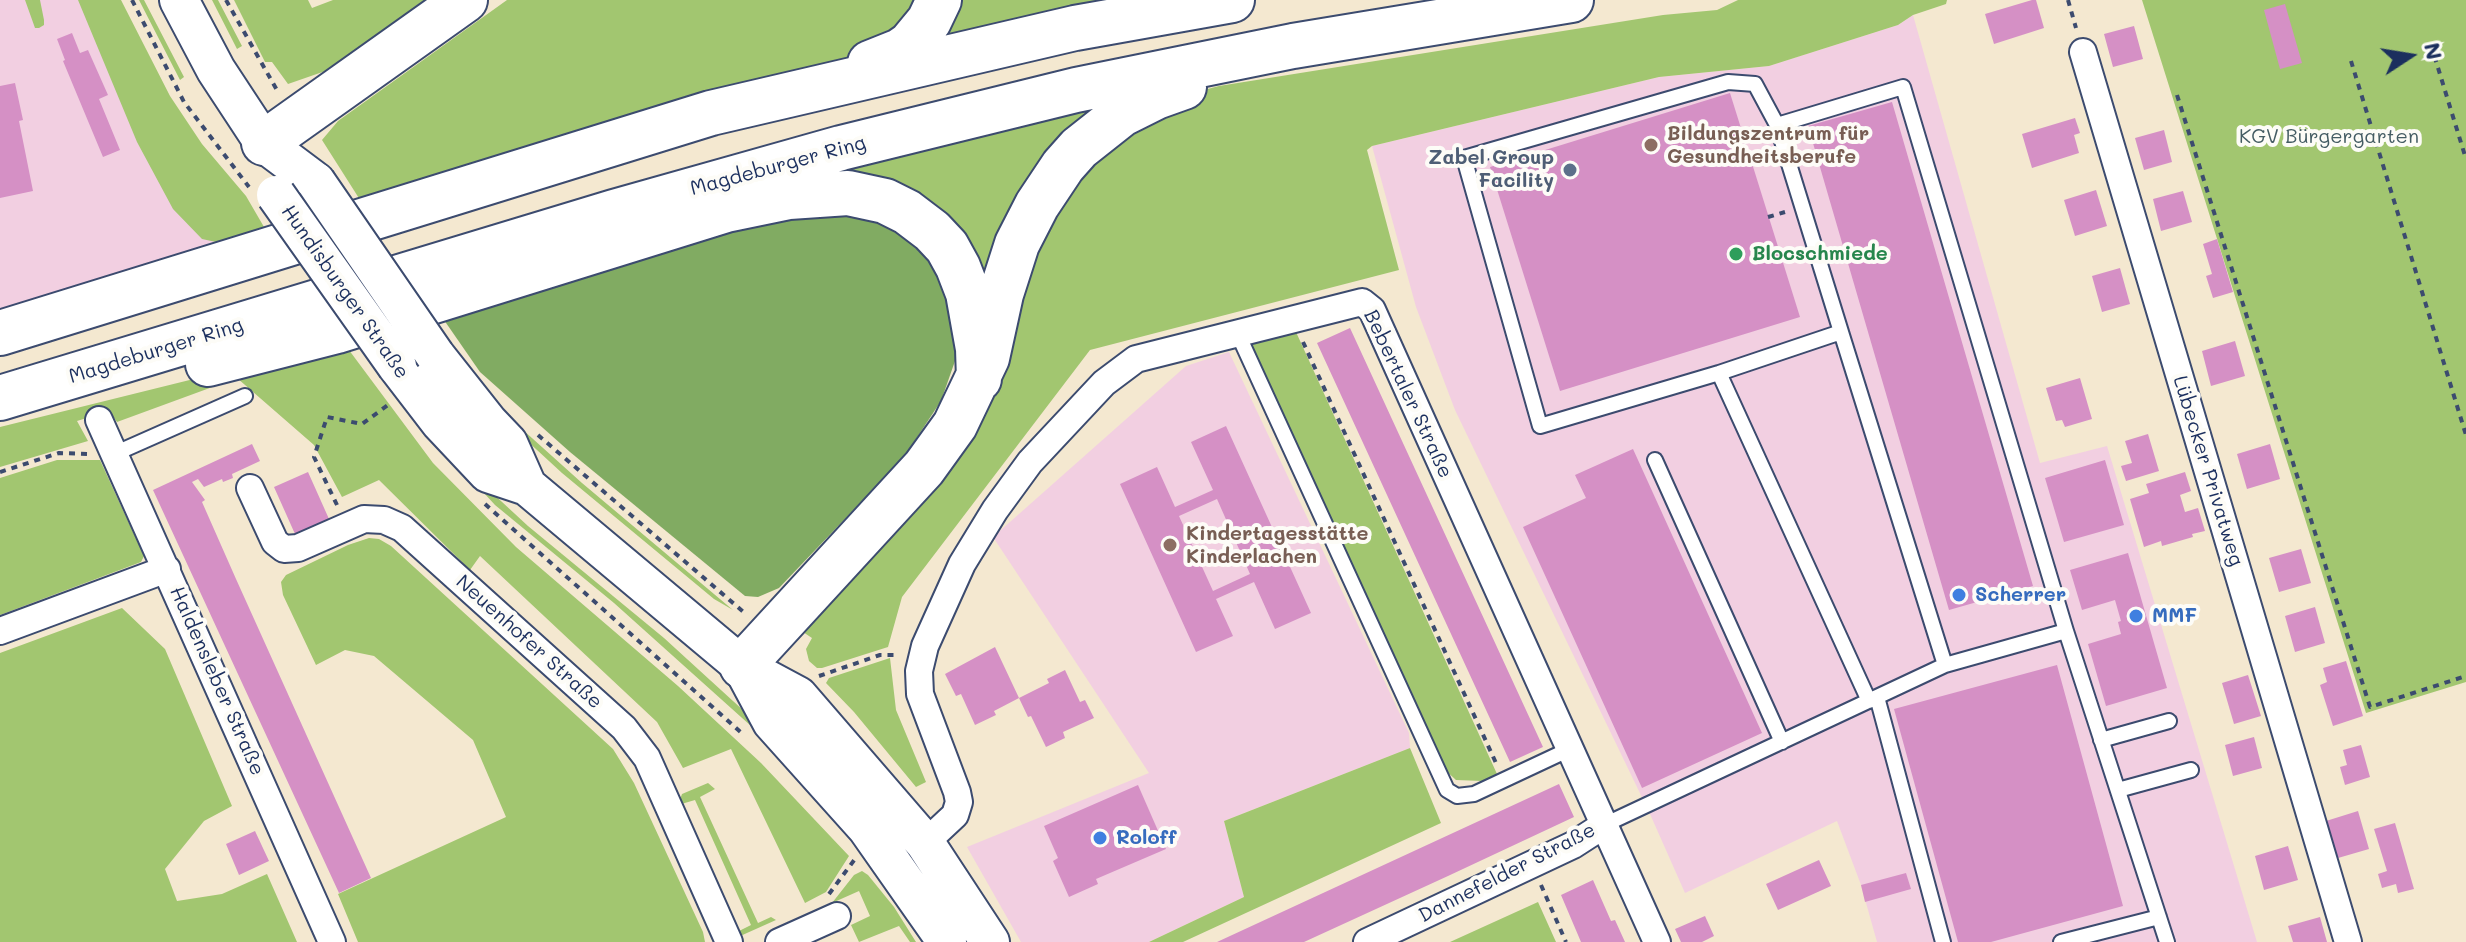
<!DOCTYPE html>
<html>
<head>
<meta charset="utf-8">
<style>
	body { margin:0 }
	#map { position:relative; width:2466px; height:942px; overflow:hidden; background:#f4e8d0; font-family:Mali,sans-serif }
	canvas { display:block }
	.north { position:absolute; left:2370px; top:16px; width:80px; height:80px; -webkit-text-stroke:6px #fdfcf7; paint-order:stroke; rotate:78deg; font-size:22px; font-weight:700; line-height:32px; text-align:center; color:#1b2f5e }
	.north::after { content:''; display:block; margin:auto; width:28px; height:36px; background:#1b2f5e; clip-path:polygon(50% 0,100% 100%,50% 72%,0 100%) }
</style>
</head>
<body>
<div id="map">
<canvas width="2466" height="942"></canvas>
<div class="north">N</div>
</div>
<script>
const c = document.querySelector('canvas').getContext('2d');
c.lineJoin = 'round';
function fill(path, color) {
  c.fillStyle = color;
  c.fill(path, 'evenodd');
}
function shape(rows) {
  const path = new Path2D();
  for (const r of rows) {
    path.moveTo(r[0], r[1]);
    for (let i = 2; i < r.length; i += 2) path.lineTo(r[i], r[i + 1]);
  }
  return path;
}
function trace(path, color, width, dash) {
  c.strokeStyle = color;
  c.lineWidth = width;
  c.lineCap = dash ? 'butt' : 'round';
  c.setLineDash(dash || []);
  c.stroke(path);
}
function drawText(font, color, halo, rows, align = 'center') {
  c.font = font + ' Mali,sans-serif';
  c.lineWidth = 8;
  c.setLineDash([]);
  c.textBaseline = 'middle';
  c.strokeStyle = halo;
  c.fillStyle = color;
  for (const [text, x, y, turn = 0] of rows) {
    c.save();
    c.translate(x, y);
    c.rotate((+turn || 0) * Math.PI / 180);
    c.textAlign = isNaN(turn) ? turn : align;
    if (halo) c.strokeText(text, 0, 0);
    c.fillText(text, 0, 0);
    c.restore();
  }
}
const built = shape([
	[0,0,97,0,228,248,0,316],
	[1913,15,2040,463,2107,446,2257,942,1877,942,1861,885,1837,821,1685,893,1650,814,1455,410,1416,307,1372,146,1659,77,1769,66,1898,25],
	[1229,352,1409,733,1410,748,1224,821,1244,897,1149,942,1021,942,967,847,1149,773,993,537,1186,366]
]);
const green = shape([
	[25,0,40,0,44,20,44,25,39,28,35,28],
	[78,0,121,0,170,96,202,144,246,196,264,227,260,235,230,245,202,239,173,209,137,142],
	[139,0,144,0,184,77,180,80],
	[212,0,218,0,242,46,237,49],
	[234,0,308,0,312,8,333,0,432,0,334,68,288,84,272,62,265,62],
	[507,0,926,0,911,25,851,58,362,203,322,140,338,121],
	[951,0,1161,0,922,50],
	[1738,0,1947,0,1946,4,1913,15,1898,25,1769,66,1659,77,1372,146,1367,150,1399,270,1090,350,902,597,888,647,822,668,817,668,809,661,806,649,812,638,803,632,939,481,976,433,998,380,1011,305,1084,160,1200,91,1219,86,1663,15,1717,10],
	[2142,0,2466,0,2466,682,2366,713],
	[1135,92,993,280,819,178,871,152],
	[1296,332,1497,774,1483,781,1456,780,1444,769,1258,365,1252,344],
	[343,342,433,463,516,547,678,686,761,763,849,856,826,892,805,903,731,749,683,768,657,722,480,556,470,570,379,480,342,497,314,445,237,378,117,422,109,411,77,421,88,441,0,467,0,427],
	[503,412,582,483,733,610,714,599,562,473,512,427],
	[57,460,100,460,144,556,141,562,0,615,0,478],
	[475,477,528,526,664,638,756,722,751,726,614,603,495,505,472,480],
	[369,538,379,539,391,546,613,749,634,783,703,932,705,942,358,942,338,894,506,817,473,740,374,656,345,650,316,665,283,595,281,582,286,575,348,545],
	[122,608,165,649,232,806,204,821,165,869,177,901,222,894,267,874,297,942,0,942,0,653],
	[890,658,896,710,926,782,916,787,854,712,826,683,829,678],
	[1410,748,1441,823,1183,942,1149,942,1244,897,1224,821],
	[708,783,715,789,700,797,758,923,771,917,776,920,738,937,737,932,751,925,695,800,678,805,682,794],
	[862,871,868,875,894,907,916,942,910,942,899,926,859,942,851,925,870,916,859,891,832,903,854,875],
	[1538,902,1556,942,1450,942]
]);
const forest = shape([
	[813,204,893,220,947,279,957,344,955,361,941,401,904,457,779,588,758,597,745,596,570,452,480,372,444,320]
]);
const building = shape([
	[2032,0,2036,0,2044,28,1994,44,1985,14],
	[2285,4,2302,63,2280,69,2264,10],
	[2134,26,2143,59,2113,67,2104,34],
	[72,33,80,53,88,50,108,95,99,99,120,150,103,157,63,61,65,60,57,39],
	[15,83,23,120,19,121,33,191,0,198,0,86],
	[1730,93,1800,317,1560,391,1490,167],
	[1892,102,2033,586,1949,610,1808,126],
	[2075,118,2080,133,2074,135,2079,153,2032,168,2022,134],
	[2164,130,2172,162,2144,170,2135,138],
	[2096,190,2107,226,2075,236,2064,200],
	[2183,191,2192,222,2161,231,2153,199],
	[2217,239,2233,292,2213,298,2206,276,2212,274,2203,244],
	[2120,268,2130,304,2102,312,2092,276],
	[1350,328,1543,747,1510,762,1317,343],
	[2235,341,2245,376,2211,386,2202,351],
	[2080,378,2092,419,2065,427,2062,420,2056,421,2046,388],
	[1226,426,1311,613,1275,629,1254,582,1216,599,1233,636,1196,652,1120,484,1157,467,1175,507,1213,490,1191,442],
	[1217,499,1250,574,1213,591,1179,516],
	[2148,434,2159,471,2126,481,2121,466,2132,463,2125,441],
	[252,444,260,461,232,474,233,478,223,482,222,479,204,487,198,479,192,482,205,500,202,502,236,579,371,878,339,893,153,490],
	[2270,444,2280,479,2247,489,2237,454],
	[1633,449,1762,733,1642,788,1523,527,1586,498,1575,475],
	[2105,460,2124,525,2064,542,2045,478],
	[308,472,329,519,295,534,274,487],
	[2185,472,2191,491,2180,495,2185,512,2198,508,2205,531,2192,534,2193,537,2162,546,2161,541,2144,547,2130,499,2149,493,2146,484],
	[2301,549,2311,583,2279,592,2269,558],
	[2128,553,2167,688,2106,706,2088,644,2121,634,2118,622,2121,621,2115,600,2082,610,2070,570],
	[2315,607,2325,643,2295,652,2285,616],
	[995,647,1019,698,994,711,996,715,975,725,961,694,956,696,945,674],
	[2346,661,2363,716,2333,726,2320,685,2327,682,2323,668],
	[2057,665,2123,906,1991,942,1958,942,1894,709],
	[1065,670,1080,702,1085,700,1094,718,1063,732,1065,738,1046,747,1031,716,1028,717,1019,698,1049,683,1047,679],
	[2248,675,2261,716,2234,724,2222,683],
	[2254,737,2262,768,2233,776,2225,745],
	[2361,745,2370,777,2345,785,2340,767,2347,765,2343,750],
	[1559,784,1574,817,1448,876,1304,942,1217,942],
	[1138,785,1166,849,1096,879,1098,884,1069,897,1053,861,1058,858,1044,826],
	[2358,811,2369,849,2338,858,2326,821],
	[2395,823,2414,889,2398,893,2396,884,2382,888,2378,874,2387,871,2374,829],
	[255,831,269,861,239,875,226,844],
	[2288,846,2298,880,2264,890,2255,856],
	[1819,860,1831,886,1778,910,1766,884],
	[1906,873,1911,889,1865,902,1861,885],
	[1593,880,1611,921,1615,920,1625,942,1581,942,1561,895],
	[1705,916,1714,936,1702,942,1681,942,1675,929],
	[2320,917,2327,942,2293,942,2288,926]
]);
const path = shape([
	[132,0,184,102,249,187],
	[226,0,278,92],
	[2068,0,2076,28],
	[2431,45,2466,159],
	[2351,61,2466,435],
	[2177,95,2370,707,2466,676],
	[1768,217,1785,212],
	[1303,342,1496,763],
	[538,435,747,615],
	[0,472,59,453,88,454],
	[485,504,744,735],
	[337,505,314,457,327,417,362,424,388,405],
	[819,676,880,655,899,655],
	[1541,885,1566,942],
	[829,894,855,859]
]);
const lane = shape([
	[1777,125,1755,84,1728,82,1464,158,1540,426,1719,373,1841,332,1945,665],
	[1237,332,1447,790,1457,796,1474,794,1570,749],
	[1841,332,1777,125,1903,87,2066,631],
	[1719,373,1869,701],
	[114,454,245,396],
	[1655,460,1782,742],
	[1877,697,1943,942],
	[2101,740,2169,721],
	[2118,790,2191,770],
	[1604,825,1945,665,2066,631,2167,942],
	[2061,942,2159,917]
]);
const street = shape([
	[2083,52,2348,942],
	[99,420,332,942],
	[250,488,275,542,284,549,298,548,364,519,384,520,402,528,624,728,647,758,729,942],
	[0,631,167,569],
	[925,843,955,815,959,802,957,792,920,694,919,671,925,646,962,564,995,510,1030,462,1104,383,1136,359,1362,302,1372,310,1657,942],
	[779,942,837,916],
	[1367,942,1573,845,1604,825]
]);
const secondary = shape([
	[179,0,216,70,264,143,316,182],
	[435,355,488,422,508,443,527,486],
	[397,366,440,422,488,473,527,486,742,666,798,696,925,843,990,942],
	[742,666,772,722,867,828,947,942]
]);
const highway = shape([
	[870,63,900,51,910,44,929,21,939,0],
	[264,143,465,0],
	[0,333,711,113,1075,28,1232,0],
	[208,364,337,331,726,210,789,197,848,193,885,201,907,212,932,231,947,247,958,267,968,293,978,349,979,379],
	[0,398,614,212,841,148,1076,90,1293,46,1571,0],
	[742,666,924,468,955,425,987,358,1001,294,1017,244,1037,205,1063,166,1079,148,1122,114,1156,97,1184,87]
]);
const secondaryBridge = shape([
	[316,182,435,355],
	[276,195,397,366]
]);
const markers = [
	[1651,145,8,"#8d6e63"],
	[1570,170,8,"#5c6f8a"],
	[1736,254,8,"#2e9e5b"],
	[1170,545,8,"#8d6e63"],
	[1959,595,8,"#3f7fe0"],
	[2136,616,8,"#3f7fe0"],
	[1100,838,8,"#3f7fe0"]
];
const educationNames = [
	["Bildungszentrum für",1667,134],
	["Gesundheitsberufe",1667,157],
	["Kindertagesstätte",1186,534],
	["Kinderlachen",1186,557]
];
const parkNames = [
	["KGV Bürgergarten",2329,137]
];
const serviceNames = [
	["Zabel Group",1554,158],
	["Facility",1554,181]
];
const streetNames = [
	["Magdeburger Ring",778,166,-15],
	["Hundisburger Straße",345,292,55],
	["Magdeburger Ring",156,351,-17],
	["Bebertaler Straße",1408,394,65],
	["Lübecker Privatweg",2208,471,73],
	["Neuenhofer Straße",529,642,42],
	["Haldensleber Straße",217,681,66],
	["Dannefelder Straße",1507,873,-27]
];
const leisureNames = [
	["Blocschmiede",1752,254]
];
const shopNames = [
	["Scherrer",1975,595],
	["MMF",2152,616],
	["Roloff",1116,838]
];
fill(built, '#f2cfe1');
fill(green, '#a2c670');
fill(forest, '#81ab62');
fill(building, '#d590c5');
trace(lane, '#3c4b6f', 18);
trace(street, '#3c4b6f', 30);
trace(secondary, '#3c4b6f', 42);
trace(highway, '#3c4b6f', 48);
trace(path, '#3c4b6f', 4, [6, 6]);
trace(lane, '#fff', 14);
trace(street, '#fff', 26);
trace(secondary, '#fff', 38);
trace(highway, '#fff', 44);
trace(secondaryBridge, '#3c4b6f', 42, []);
trace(secondaryBridge, '#fff', 38);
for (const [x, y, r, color] of markers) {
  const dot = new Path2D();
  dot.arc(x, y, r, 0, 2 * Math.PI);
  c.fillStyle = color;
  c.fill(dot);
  trace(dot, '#fdfcf7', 3);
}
drawText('bold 20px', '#785e54', '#fdfcf7', educationNames, 'left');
drawText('20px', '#445c63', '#fdfcf7', parkNames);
drawText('bold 20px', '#4e5e75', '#fdfcf7', serviceNames, 'right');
drawText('20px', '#1b2f5e', '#fdfcf7', streetNames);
drawText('bold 20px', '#27864d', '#fdfcf7', leisureNames, 'left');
drawText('bold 20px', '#366cbe', '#fdfcf7', shopNames, 'left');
</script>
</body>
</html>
